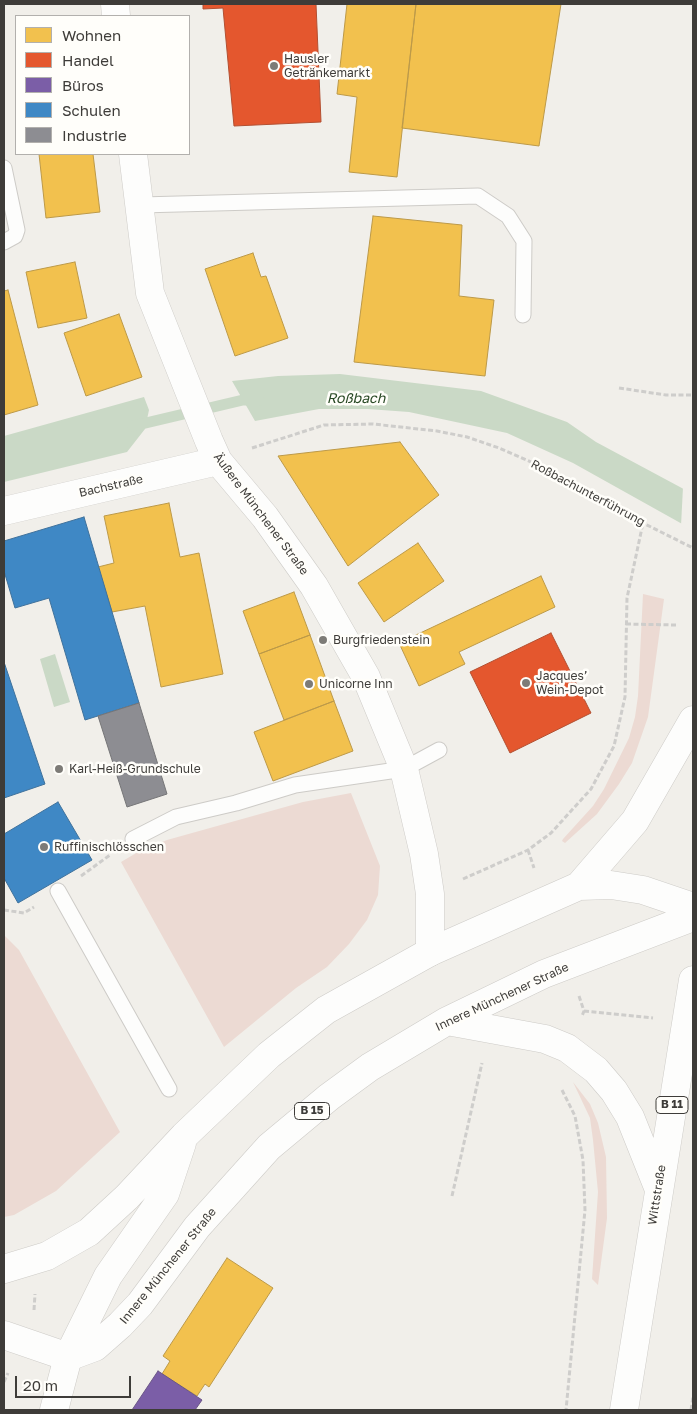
<!DOCTYPE html>
<html>
<head>
<meta charset="utf-8">
<style>
	body { margin:0 }
	#map { position:relative; width:697px; height:1414px; overflow:hidden; background:#f1efea; font-family:"Golos Text",sans-serif }
	canvas { display:block }
	.frame { position:absolute; inset:0; border:5px solid #3e3c39; pointer-events:none }
	.legend { position:absolute; left:15px; top:15px; width:175px; height:140px; box-sizing:border-box; background:#fffefa; border:1px solid #b2b0ad; margin:0; padding:6px 9px; list-style:none; font-size:15px; color:#3e3c39 }
	.legend li { display:flex; align-items:center; gap:10px; height:25px }
	.legend b { width:25px; border:1px solid #b2b0ad }
	.scale { position:absolute; left:15px; top:1376px; width:116px; height:22px; box-sizing:border-box; border:2px solid #3e3c39; border-top:0; padding-left:6px; font-size:15px; line-height:18px; white-space:nowrap; color:#3e3c39; -webkit-text-stroke:4px #fffefa; paint-order:stroke }
</style>
</head>
<body>
<div id="map">
<canvas width="697" height="1414"></canvas>
<div class="frame"></div>
<ul class="legend">
<li><b style="height:14px;background:#f2c14e"></b>Wohnen</li>
<li><b style="height:14px;background:#e4572e"></b>Handel</li>
<li><b style="height:14px;background:#7b5ea7"></b>Büros</li>
<li><b style="height:14px;background:#3f88c5"></b>Schulen</li>
<li><b style="height:14px;background:#8d8d92"></b>Industrie</li>
</ul>
<div class="scale">20 m</div>
</div>
<script>
const c = document.querySelector('canvas').getContext('2d');
c.lineJoin = 'round';
function fill(path, color) {
  c.fillStyle = color;
  c.fill(path, 'evenodd');
}
function shape(rows) {
  const path = new Path2D();
  for (const r of rows) {
    path.moveTo(r[0], r[1]);
    for (let i = 2; i < r.length; i += 2) path.lineTo(r[i], r[i + 1]);
  }
  return path;
}
function trace(path, color, width, dash) {
  c.strokeStyle = color;
  c.lineWidth = width;
  c.lineCap = dash ? 'butt' : 'round';
  c.setLineDash(dash || []);
  c.stroke(path);
}
function drawText(font, color, halo, rows, align = 'center') {
  c.font = font + ' "Golos Text",sans-serif';
  c.lineWidth = 5;
  c.setLineDash([]);
  c.textBaseline = 'middle';
  c.strokeStyle = halo;
  c.fillStyle = color;
  for (const [text, x, y, turn = 0] of rows) {
    c.save();
    c.translate(x, y);
    c.rotate((+turn || 0) * Math.PI / 180);
    c.textAlign = isNaN(turn) ? turn : align;
    if (halo) c.strokeText(text, 0, 0);
    c.fillText(text, 0, 0);
    c.restore();
  }
}
const green = shape([
	[643,594,664,599,648,717,632,763,619,784,597,814,565,843,562,841,563,839,593,806,604,789,629,738,635,717,638,696],
	[351,793,380,866,378,895,367,920,349,944,327,967,296,988,224,1047,121,862,138,852,167,840,303,802],
	[4,935,19,950,120,1132,56,1191,14,1215,4,1217],
	[573,1082,590,1104,598,1123,606,1157,607,1218,598,1285,592,1279,598,1192,593,1140,590,1118]
]);
const water = shape([
	[340,374,481,391,567,422,596,442,693,494,693,530,573,463,507,433,409,412,368,409,319,409,255,421,232,381,278,376],
	[144,397,149,410,145,429,127,452,4,482,4,436],
	[55,654,70,702,54,707,40,659]
]);
const pier = shape([
	[683,487,693,492,693,532,681,526]
]);
const homes = shape([
	[347,4,416,4,397,177,349,172,357,97,337,94,347,4],
	[416,4,561,4,539,146,402,128,416,4],
	[39,154,93,154,100,212,46,218,39,154],
	[373,216,462,225,459,296,494,300,485,376,354,362,373,216],
	[253,253,261,277,266,276,288,338,235,356,205,269,253,253],
	[75,262,87,318,38,328,26,272,75,262],
	[8,290,38,405,4,415,4,291,8,290],
	[119,314,142,377,86,396,64,333,119,314],
	[400,442,439,495,348,566,278,456,400,442],
	[169,503,180,557,199,553,223,674,161,687,145,606,112,612,98,567,114,563,104,516,169,503],
	[418,543,444,581,384,622,358,583,418,543],
	[541,576,555,607,459,652,465,664,419,686,399,643,541,576],
	[294,592,310,635,259,654,243,611,294,592],
	[310,635,334,701,284,720,259,654,310,635],
	[334,701,353,751,273,781,254,732,334,701],
	[227,1258,273,1288,209,1387,205,1384,197,1396,162,1374,170,1361,163,1356,227,1258]
]);
const shops = shape([
	[203,4,316,4,321,122,234,126,223,8,203,9,203,4],
	[551,633,591,713,510,753,470,672,551,633]
]);
const offices = shape([
	[158,1371,202,1400,195,1410,132,1410,158,1371]
]);
const schools = shape([
	[84,517,139,703,85,720,49,598,15,608,4,571,4,541,84,517],
	[4,662,45,784,4,798,4,662],
	[58,802,92,860,18,903,4,878,4,834,58,802]
]);
const industry = shape([
	[139,703,167,794,127,807,98,716,139,703]
]);
const stream = shape([
	[133,426,243,400,259,400]
]);
const path = shape([
	[619,388,666,395,693,395],
	[252,448,324,425,373,424,437,431,467,437,499,448,556,473,643,523,693,548],
	[626,624,677,625],
	[528,850,534,868],
	[81,876,110,855],
	[463,879,528,850,551,833,591,789,614,746,625,697,627,598,643,523],
	[4,910,24,913,34,907],
	[579,996,584,1011,582,1016],
	[584,1011,653,1018],
	[562,1090,575,1116,583,1160,585,1210,566,1410],
	[452,1196,482,1063],
	[34,1310,35,1294],
	[4,1382,8,1373],
	[691,1410,693,1397]
]);
const service = shape([
	[4,168,17,230,15,236,4,242],
	[141,205,478,196,508,216,524,241,523,315],
	[133,839,176,817,236,803,295,785,404,769,439,750],
	[58,891,169,1089]
]);
const minor = shape([
	[115,4,116,16],
	[133,154,150,293,209,441,218,461,265,517,314,586,366,677,404,769,424,854,430,894,430,952],
	[4,511,218,461],
	[54,1410,68,1357]
]);
const primary = shape([
	[579,886,635,821,693,720],
	[447,1021,545,1039,567,1048,596,1070,614,1091,630,1117,658,1187],
	[4,1269,47,1256,89,1232,127,1197,184,1136,269,1055,326,1010,430,952,579,886,611,885,643,890,693,907],
	[4,1335,68,1357],
	[68,1357,95,1347,120,1325,140,1304,197,1227,269,1147,329,1097,370,1067,447,1021,544,974,693,917],
	[68,1357,108,1276,165,1194,182,1143],
	[624,1410,693,980]
]);
const markers = [
	[274,66,5,"#7d7b77"],
	[323,640,5,"#7d7b77"],
	[526,683,5,"#7d7b77"],
	[309,684,5,"#7d7b77"],
	[59,769,5,"#7d7b77"],
	[44,847,5,"#7d7b77"]
];
const shields = [
	[672,1105,32],
	[312,1111,35]
];
const shieldNames = [
	["B 11",672,1105],
	["B 15",312,1111]
];
const poiNames = [
	["Hausler",284,59],
	["Getränkemarkt",284,73],
	["Burgfriedenstein",333,640],
	["Jacques’",536,676],
	["Wein-Depot",536,690],
	["Unicorne Inn",319,684],
	["Karl-Heiß-Grundschule",69,769],
	["Ruffinischlösschen",54,847]
];
const streetNames = [
	["Bachstraße",111,486,-13],
	["Roßbachunterführung",588,493,28],
	["Äußere Münchener Straße",261,514,53],
	["Innere Münchener Straße",502,997,-25],
	["Wittstraße",657,1195,-81],
	["Innere Münchener Straße",168,1266,-51]
];
const waterNames = [
	["Roßbach",356,399]
];
fill(green, '#ecdad3');
fill(water, '#cad9c6');
fill(pier, '#f1efea');
fill(homes, '#f2c14e');
trace(homes, '#bc9948', 1);
fill(shops, '#e4572e');
trace(shops, '#b24f31', 1);
fill(offices, '#7b5ea7');
trace(offices, '#695486', 1);
fill(schools, '#3f88c5');
trace(schools, '#3f719b', 1);
fill(industry, '#8d8d92');
trace(industry, '#757577', 1);
trace(stream, '#cad9c6', 11);
trace(service, '#cdcbc7', 17);
trace(minor, '#cdcbc7', 29);
trace(primary, '#cdcbc7', 29);
trace(path, '#cecdcb', 3, [5, 2.5]);
trace(service, '#fdfdfc', 15);
trace(minor, '#fdfdfc', 28);
trace(primary, '#fdfdfc', 28);
for (const [x, y, r, color] of markers) {
  const dot = new Path2D();
  dot.arc(x, y, r, 0, 2 * Math.PI);
  c.fillStyle = color;
  c.fill(dot);
  trace(dot, '#fffefa', 2);
}
for (const [x, y, w] of shields) {
  const box = new Path2D();
  box.roundRect(x - w / 2, y - 8.5, w, 17, 4);
  c.fillStyle = '#fffefa';
  c.fill(box);
  trace(box, '#3e3c39', 1);
}
drawText('bold 11px', '#3e3c39', null, shieldNames);
drawText('12px', '#3e3c39', '#fffefa', poiNames, 'left');
drawText('12px', '#3e3c39', '#fffefa', streetNames);
drawText('italic 14px', '#294925', '#fffefa', waterNames);
</script>
</body>
</html>
